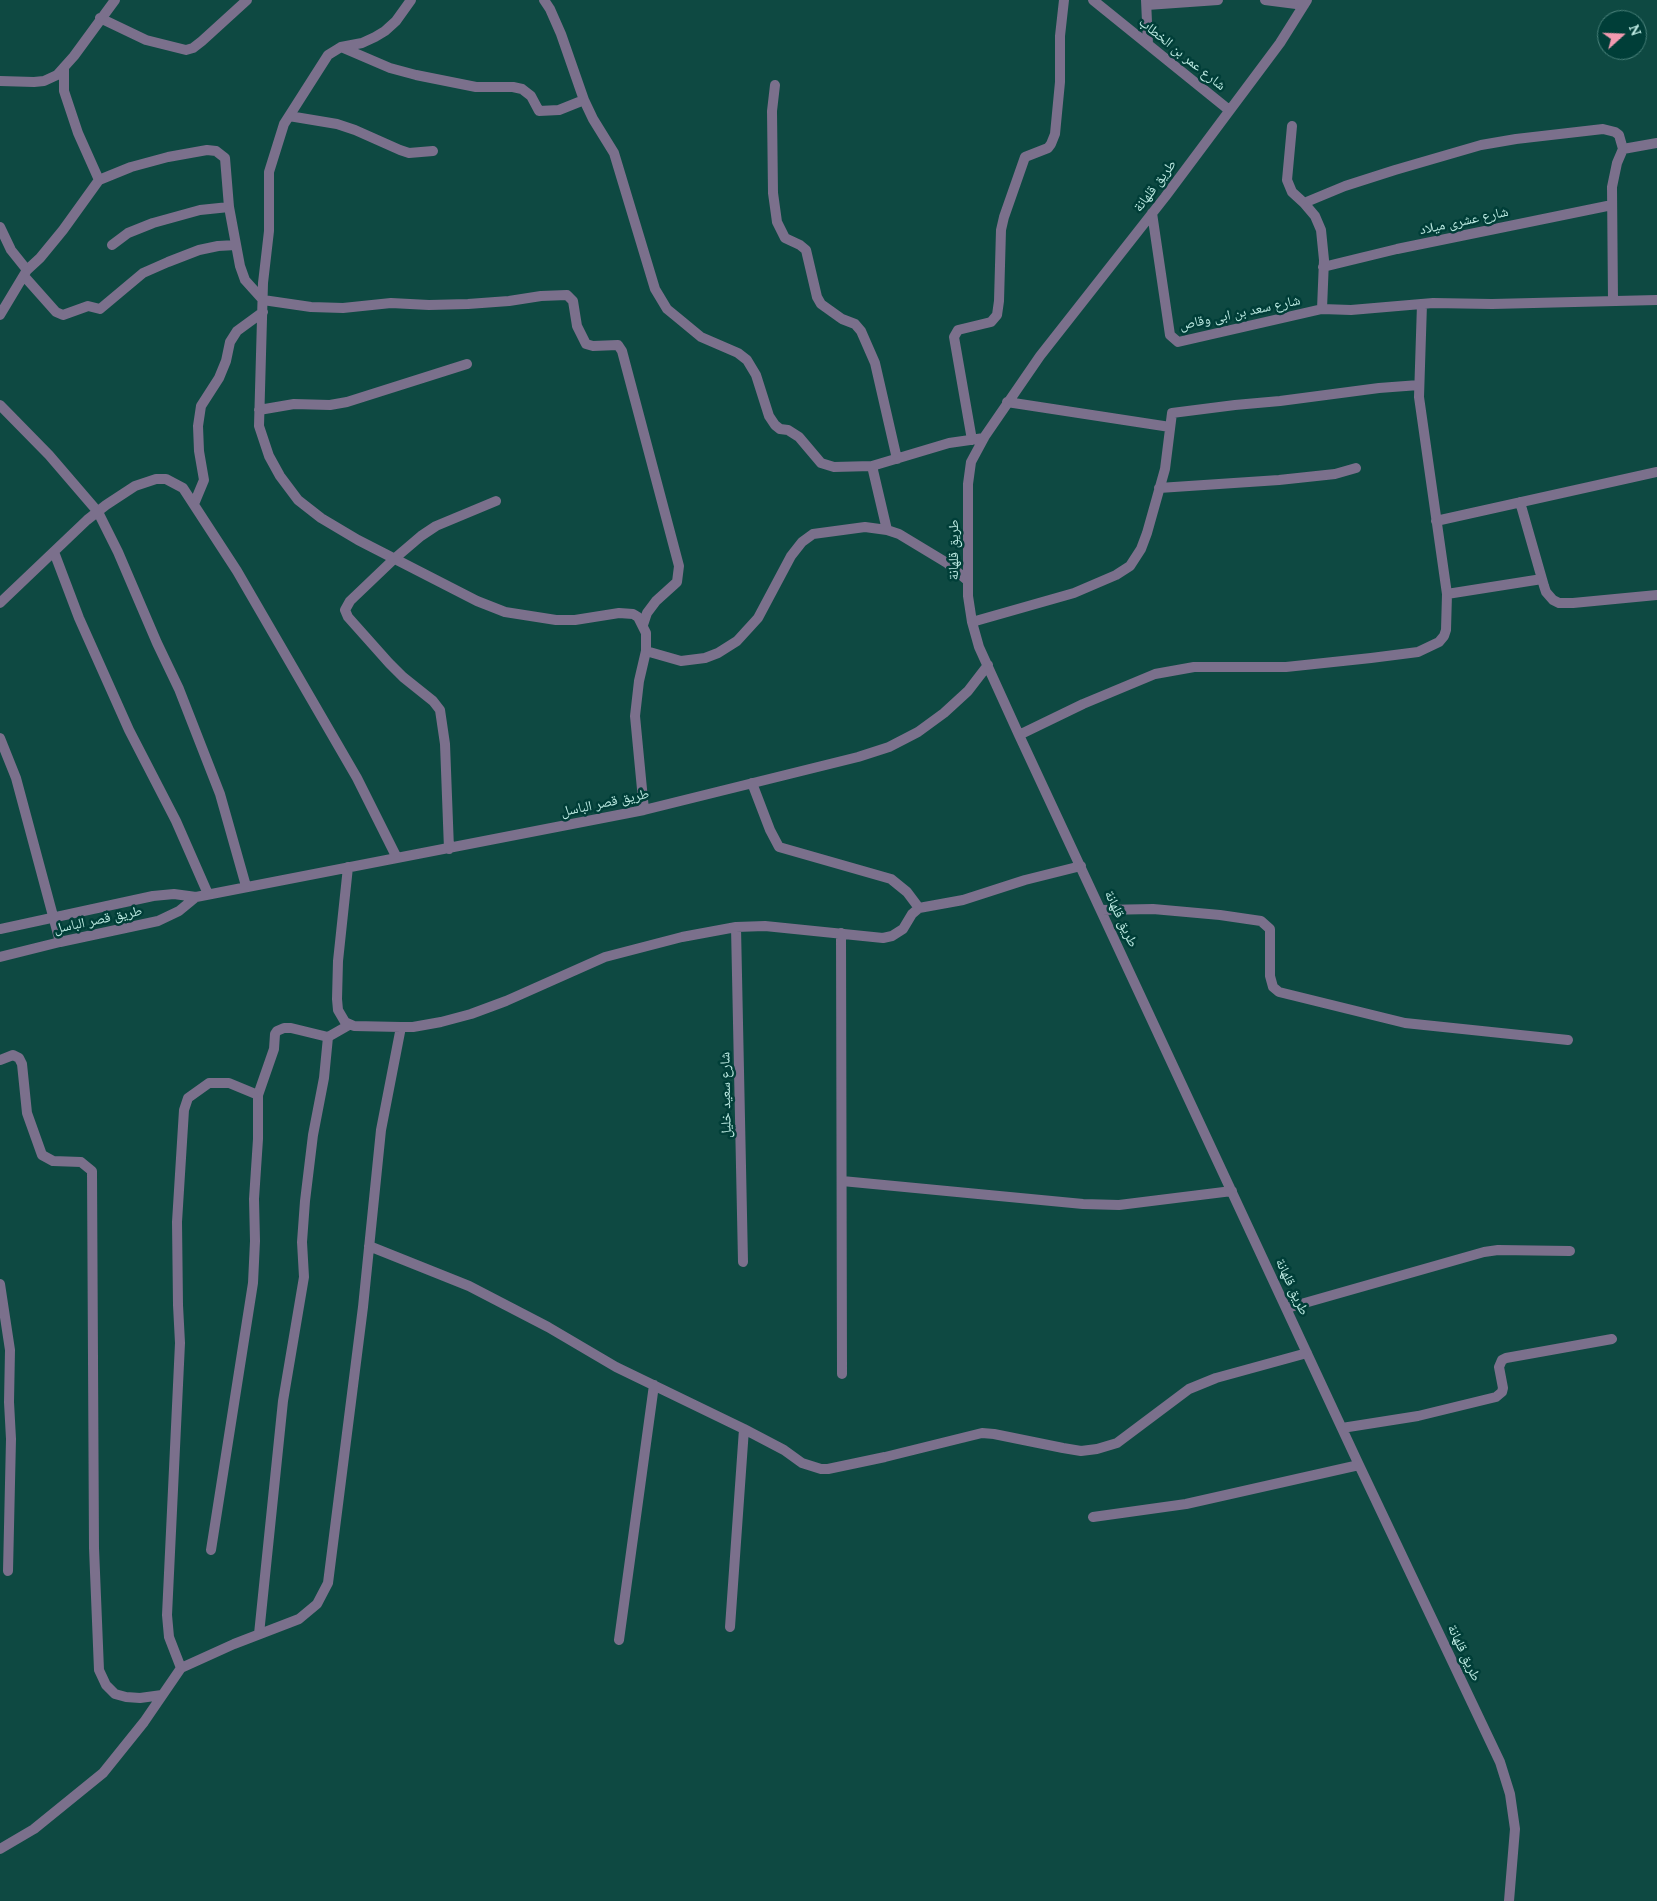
<!DOCTYPE html>
<html>
<head>
<meta charset="utf-8">
<style>
	body { margin:0 }
	#map { position:relative; width:1657px; height:1901px; overflow:hidden; background:#0e4942; font-family:Lora,serif }
	canvas { display:block }
	.north { position:absolute; left:1597px; top:10px; width:50px; height:50px; box-sizing:border-box; background:#003e38; border:1px solid #4b837c; border-radius:50%; rotate:70deg; font-size:14px; font-weight:700; line-height:20px; text-align:center; color:#bceae2 }
	.north::after { content:''; display:block; margin:auto; width:18px; height:22px; background:#f29ab0; clip-path:polygon(50% 0,100% 100%,50% 72%,0 100%) }
</style>
</head>
<body>
<div id="map">
<canvas width="1657" height="1901"></canvas>
<div class="north">N</div>
</div>
<script>
const c = document.querySelector('canvas').getContext('2d');
c.lineJoin = 'round';
function shape(rows) {
  const path = new Path2D();
  for (const r of rows) {
    path.moveTo(r[0], r[1]);
    for (let i = 2; i < r.length; i += 2) path.lineTo(r[i], r[i + 1]);
  }
  return path;
}
function trace(path, color, width, dash) {
  c.strokeStyle = color;
  c.lineWidth = width;
  c.lineCap = dash ? 'butt' : 'round';
  c.setLineDash(dash || []);
  c.stroke(path);
}
function drawText(font, color, halo, rows, align = 'center') {
  c.font = font + ' Lora,"Noto Naskh Arabic",serif';
  c.lineWidth = 5;
  c.setLineDash([]);
  c.textBaseline = 'middle';
  c.strokeStyle = halo;
  c.fillStyle = color;
  for (const [text, x, y, turn = 0] of rows) {
    c.save();
    c.translate(x, y);
    c.rotate((+turn || 0) * Math.PI / 180);
    c.textAlign = isNaN(turn) ? turn : align;
    if (halo) c.strokeText(text, 0, 0);
    c.fillText(text, 0, 0);
    c.restore();
  }
}
const street = shape([
	[411,0,396,21,385,31,375,37,362,43,341,47,328,55,284,124,269,172,269,231,263,283,259,426,269,456,280,476,298,500,321,518,358,540,477,601,505,612,556,620,575,620,619,613,633,614,638,617,646,633,646,651,681,661,705,658,718,653,737,641,758,618,791,556,802,542,813,534,865,527,887,530,899,534,947,563,968,581],
	[544,0,550,9,561,34,584,100,593,119,614,153,655,289,667,309,678,318,701,337,738,353,747,360,756,375,769,416,775,425,780,429,788,430,799,437,821,463,834,467,872,466,949,443,984,438],
	[1093,0,1229,110],
	[1146,0,1148,44],
	[1265,0,1304,5],
	[1307,0,1280,43,1165,197,1040,356,985,436,971,462,968,484,968,596,972,622,979,647,1019,735,1359,1465,1500,1762,1510,1794,1515,1829,1509,1901],
	[1147,5,1218,0],
	[100,18,146,40,186,50,193,48,202,41,247,0],
	[341,47,390,68,416,75,476,87,513,87,522,89,531,96,539,111,559,110,584,100],
	[64,68,64,91,78,133,99,180],
	[0,81,34,82,44,81,57,75,74,56,115,0],
	[775,85,772,111,773,193,777,222,785,238,800,245,806,250,817,297,821,304,842,319,855,324,861,331,875,363,897,459],
	[289,116,337,124,355,130,400,150,409,153,433,151],
	[1292,126,1287,180,1292,192,1304,203,1315,216,1321,230,1324,260,1322,309],
	[1304,203,1345,186,1395,170,1481,145,1516,139,1603,129,1615,132,1619,135,1623,149],
	[1152,213,1170,335,1178,342,1322,309,1351,310,1433,303,1492,304,1657,300],
	[0,227,11,250,27,270],
	[112,245,128,233,153,223,200,210,229,207],
	[1323,267,1397,249,1612,205],
	[24,276,56,312,63,315,88,306,100,309,143,273,168,262,199,250,218,246,236,245],
	[1613,301,1612,187,1617,163,1623,149,1657,143],
	[0,315,27,270,40,258,63,230,99,180,131,167,168,157,207,150,216,151,225,158,229,207,240,266,245,280,263,300,311,307,343,308,391,303,429,305,468,304,509,301,541,296,567,295,573,301,577,326,586,344,593,346,618,345,622,351,679,566,677,582,656,601,647,613,643,625],
	[1007,402,1170,427],
	[0,405,49,455,98,512,118,552,157,643,179,689,220,794,246,886],
	[259,410,294,404,330,405,347,402,467,364],
	[972,440,954,337,958,330,991,322,997,315,999,301,1001,230,1004,217,1025,157,1048,148,1051,144,1055,134,1060,82,1060,36,1064,0],
	[872,466,887,530],
	[1159,488,1279,480,1335,474,1356,468],
	[1520,502,1544,586,1546,592,1553,600,1559,603,1573,603,1657,595],
	[194,504,204,480,199,451,198,426,201,406,219,378,226,361,230,342,237,331,263,312],
	[1436,521,1657,472],
	[54,552,79,618,129,730,176,821,208,894],
	[1447,594,1542,579],
	[0,603,87,520,106,505,135,486,156,479,166,479,183,488,237,571,357,778,397,858],
	[972,622,1074,593,1116,575,1130,566,1141,549,1147,533,1165,469,1172,413,1235,405,1280,401,1379,388,1419,385],
	[1019,735,1083,704,1155,674,1194,667,1286,667,1371,658,1418,652,1439,642,1444,636,1446,630,1447,594,1419,397,1422,304],
	[0,738,16,778,60,942],
	[752,783,770,830,779,847,891,879,907,892,919,908],
	[644,810,635,716,639,681,646,651],
	[449,849,445,744,440,710,433,701,403,677,389,663,348,617,345,610,350,601,394,559,421,536,436,526,496,501],
	[348,867,338,961,337,999,338,1010,345,1022,354,1026,401,1027,413,1027,441,1022,471,1014,506,1001,605,957,682,937,736,927,765,926,883,938,892,936,903,929,912,914,919,908,963,900,1025,880,1081,866],
	[1102,910,1153,909,1220,915,1261,921,1270,929,1270,976,1273,987,1279,992,1405,1023,1568,1040],
	[736,927,743,1262],
	[0,929,153,896,174,894,196,897,644,810,858,757,889,747,918,732,944,713,968,691,988,665],
	[841,933,842,1374],
	[0,957,60,942,158,921,179,911,196,897],
	[0,1060,13,1055,19,1058,22,1064,27,1113,42,1155,53,1161,81,1162,92,1171,94,1548,99,1670,106,1685,115,1694,126,1697,140,1698,162,1695],
	[842,1181,1083,1204,1119,1205,1232,1191],
	[369,1246,469,1286,548,1327,616,1367,744,1429,784,1450,802,1463,821,1469,828,1469,885,1457,982,1433,994,1434,1063,1448,1081,1451,1097,1449,1117,1443,1189,1389,1216,1378,1307,1353],
	[0,1284,10,1350,9,1402,11,1439,8,1571],
	[1287,1308,1484,1252,1498,1250,1570,1251],
	[1342,1428,1418,1416,1496,1397,1502,1392,1503,1388,1499,1367,1502,1360,1506,1358,1612,1339],
	[1093,1517,1186,1504,1359,1465],
	[211,1550,253,1283,255,1241,254,1199,258,1139,258,1095,274,1049,275,1034,277,1031,284,1028,291,1028,328,1037],
	[730,1627,744,1429],
	[259,1634,283,1401,304,1277,302,1242,305,1201,313,1135,324,1078,328,1037,349,1025],
	[619,1640,654,1385],
	[181,1668,169,1637,167,1615,180,1343,178,1305,177,1222,184,1110,188,1098,209,1083,229,1083,258,1095],
	[0,1849,34,1829,103,1773,144,1722,181,1668,234,1644,299,1619,317,1604,328,1583,363,1307,381,1130,401,1027]
]);
const streetNames = [
	["شارع عمر بن الخطاب",1182,54,39],
	["طريق قلهانة",1155,186,-53],
	["شارع عشرى ميلاد",1464,221,-12],
	["شارع سعد بن ابى وقاص",1240,313,-12],
	["طريق قلهانة",954,550,-90],
	["طريق قصر الباسل",605,803,-12],
	["طريق قلهانة",1121,919,65],
	["طريق قصر الباسل",98,920,-12],
	["شارع سعيد خليل",726,1095,-91],
	["طريق قلهانة",1292,1287,65],
	["طريق قلهانة",1464,1653,65]
];
trace(street, '#7b708c', 10);
drawText('14px', '#bceae2', '#003e38', streetNames);
</script>
</body>
</html>
